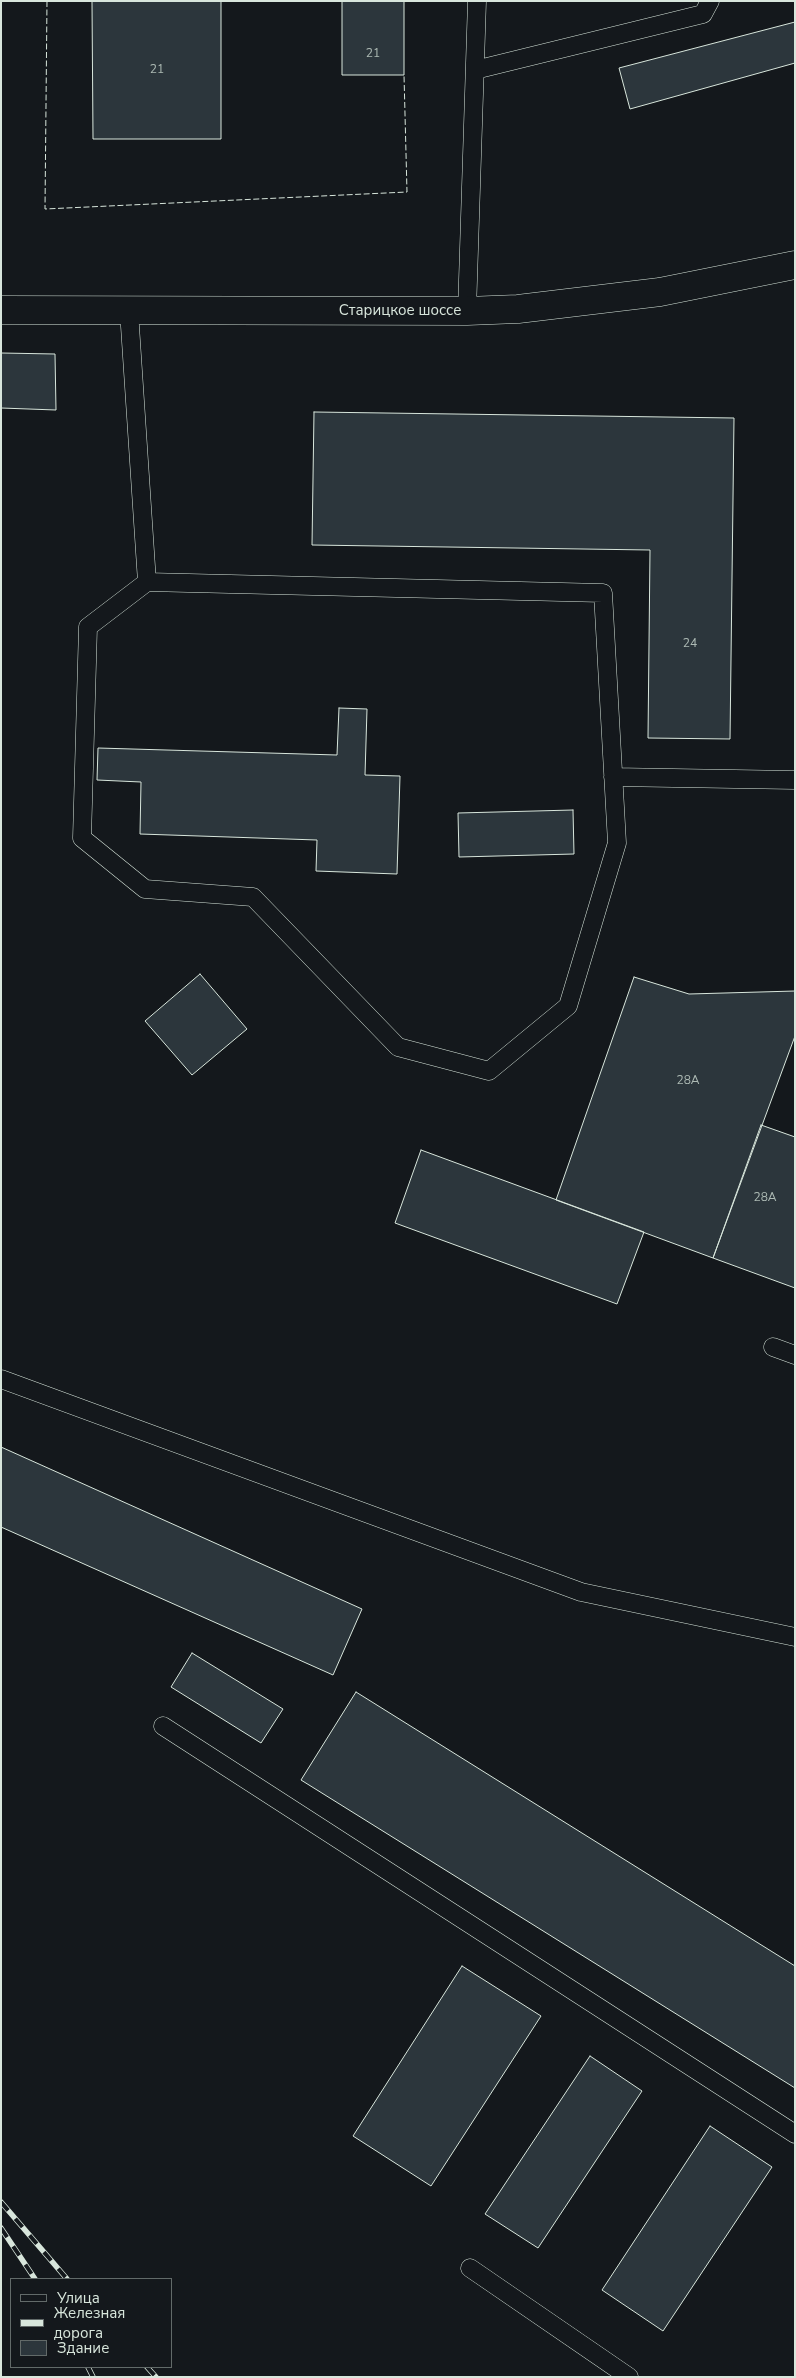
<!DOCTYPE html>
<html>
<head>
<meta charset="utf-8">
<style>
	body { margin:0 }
	#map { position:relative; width:796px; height:2378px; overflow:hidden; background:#14181c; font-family:"Nunito Sans",sans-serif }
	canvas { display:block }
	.frame { position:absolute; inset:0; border:2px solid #d8e6dc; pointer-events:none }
	.legend { position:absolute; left:10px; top:2278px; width:162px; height:90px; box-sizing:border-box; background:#14181c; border:1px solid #626a69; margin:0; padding:6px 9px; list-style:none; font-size:15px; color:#d8e6dc }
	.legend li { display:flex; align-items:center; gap:10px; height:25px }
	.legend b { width:25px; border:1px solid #626a69 }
</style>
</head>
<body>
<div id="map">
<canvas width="796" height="2378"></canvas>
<div class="frame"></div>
<ul class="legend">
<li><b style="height:6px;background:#14181c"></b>Улица</li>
<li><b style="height:6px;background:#d8e6dc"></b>Железная дорога</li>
<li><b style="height:14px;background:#2c363c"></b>Здание</li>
</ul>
</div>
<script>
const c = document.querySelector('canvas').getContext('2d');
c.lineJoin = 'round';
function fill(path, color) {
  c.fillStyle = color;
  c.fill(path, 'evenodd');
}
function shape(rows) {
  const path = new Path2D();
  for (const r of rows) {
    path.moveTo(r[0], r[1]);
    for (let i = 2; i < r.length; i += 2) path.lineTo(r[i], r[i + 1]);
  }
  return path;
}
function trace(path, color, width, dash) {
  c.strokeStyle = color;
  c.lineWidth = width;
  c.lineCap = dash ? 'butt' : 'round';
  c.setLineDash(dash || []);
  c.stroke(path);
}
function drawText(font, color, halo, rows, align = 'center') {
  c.font = font + ' "Nunito Sans",sans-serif';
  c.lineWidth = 4;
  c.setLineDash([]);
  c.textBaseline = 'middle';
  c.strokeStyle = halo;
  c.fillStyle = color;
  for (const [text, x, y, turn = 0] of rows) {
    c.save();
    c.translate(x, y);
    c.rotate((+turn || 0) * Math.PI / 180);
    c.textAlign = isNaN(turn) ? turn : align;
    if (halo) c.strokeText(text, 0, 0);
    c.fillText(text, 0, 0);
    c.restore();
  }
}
const building = shape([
	[92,1,221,1,221,139,93,139,92,1],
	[342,1,404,1,404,75,342,75,342,1],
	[795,22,795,63,630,109,619,68,795,22],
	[1,353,55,354,56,410,1,408,1,353],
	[314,412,734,418,730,739,648,738,650,550,312,545,314,412],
	[339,708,367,709,365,775,400,776,397,874,316,871,317,840,140,834,141,782,97,780,98,748,337,755,339,708],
	[573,810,574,854,459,857,458,813,573,810],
	[200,974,247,1029,192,1075,145,1021,200,974],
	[634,977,689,994,795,991,795,1036,713,1258,556,1200,634,977],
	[761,1125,795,1137,795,1288,713,1258,761,1125],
	[421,1150,644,1232,617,1304,395,1223,421,1150],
	[1,1447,362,1609,333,1675,1,1527,1,1447],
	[192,1653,283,1709,261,1743,171,1687,192,1653],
	[356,1692,795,1966,795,2088,301,1780,356,1692],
	[462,1966,541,2016,431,2186,353,2136,462,1966],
	[590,2056,642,2091,538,2248,485,2214,590,2056],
	[710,2126,772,2167,663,2331,602,2290,710,2126]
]);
const lane = shape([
	[475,70,703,14,710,1],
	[129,311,147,582,88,627,82,838,145,889,253,897,398,1047,489,1071,568,1006,617,843,603,593,147,582],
	[467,311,477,1],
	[613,777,795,780],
	[773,1347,795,1355],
	[1,1379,581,1592,795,1637],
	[163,1726,795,2134],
	[470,2268,629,2377]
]);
const primary = shape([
	[1,310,467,311,518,309,660,292,795,265]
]);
const rail = shape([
	[1,2202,67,2279],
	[1,2228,35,2279],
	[88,2367,93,2377],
	[147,2367,156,2377]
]);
const fence = shape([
	[47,1,45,209,407,192,404,75]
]);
const numberNames = [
	["21",373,54],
	["21",157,70],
	["24",690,644],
	["28А",688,1081],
	["28А",765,1198]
];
const streetNames = [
	["Старицкое шоссе",400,311]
];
fill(building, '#2c363c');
trace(building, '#d8e6dc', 1);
trace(lane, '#d8e6dc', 19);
trace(primary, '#d8e6dc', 29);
trace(lane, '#14181c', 18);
trace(primary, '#14181c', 28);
trace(rail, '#d8e6dc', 5.5);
trace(rail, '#14181c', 4, [11]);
trace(fence, '#d8e6dc', 1, [6, 2.5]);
drawText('12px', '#adbab4', null, numberNames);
drawText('15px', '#d8e6dc', '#14181c', streetNames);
</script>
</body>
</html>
